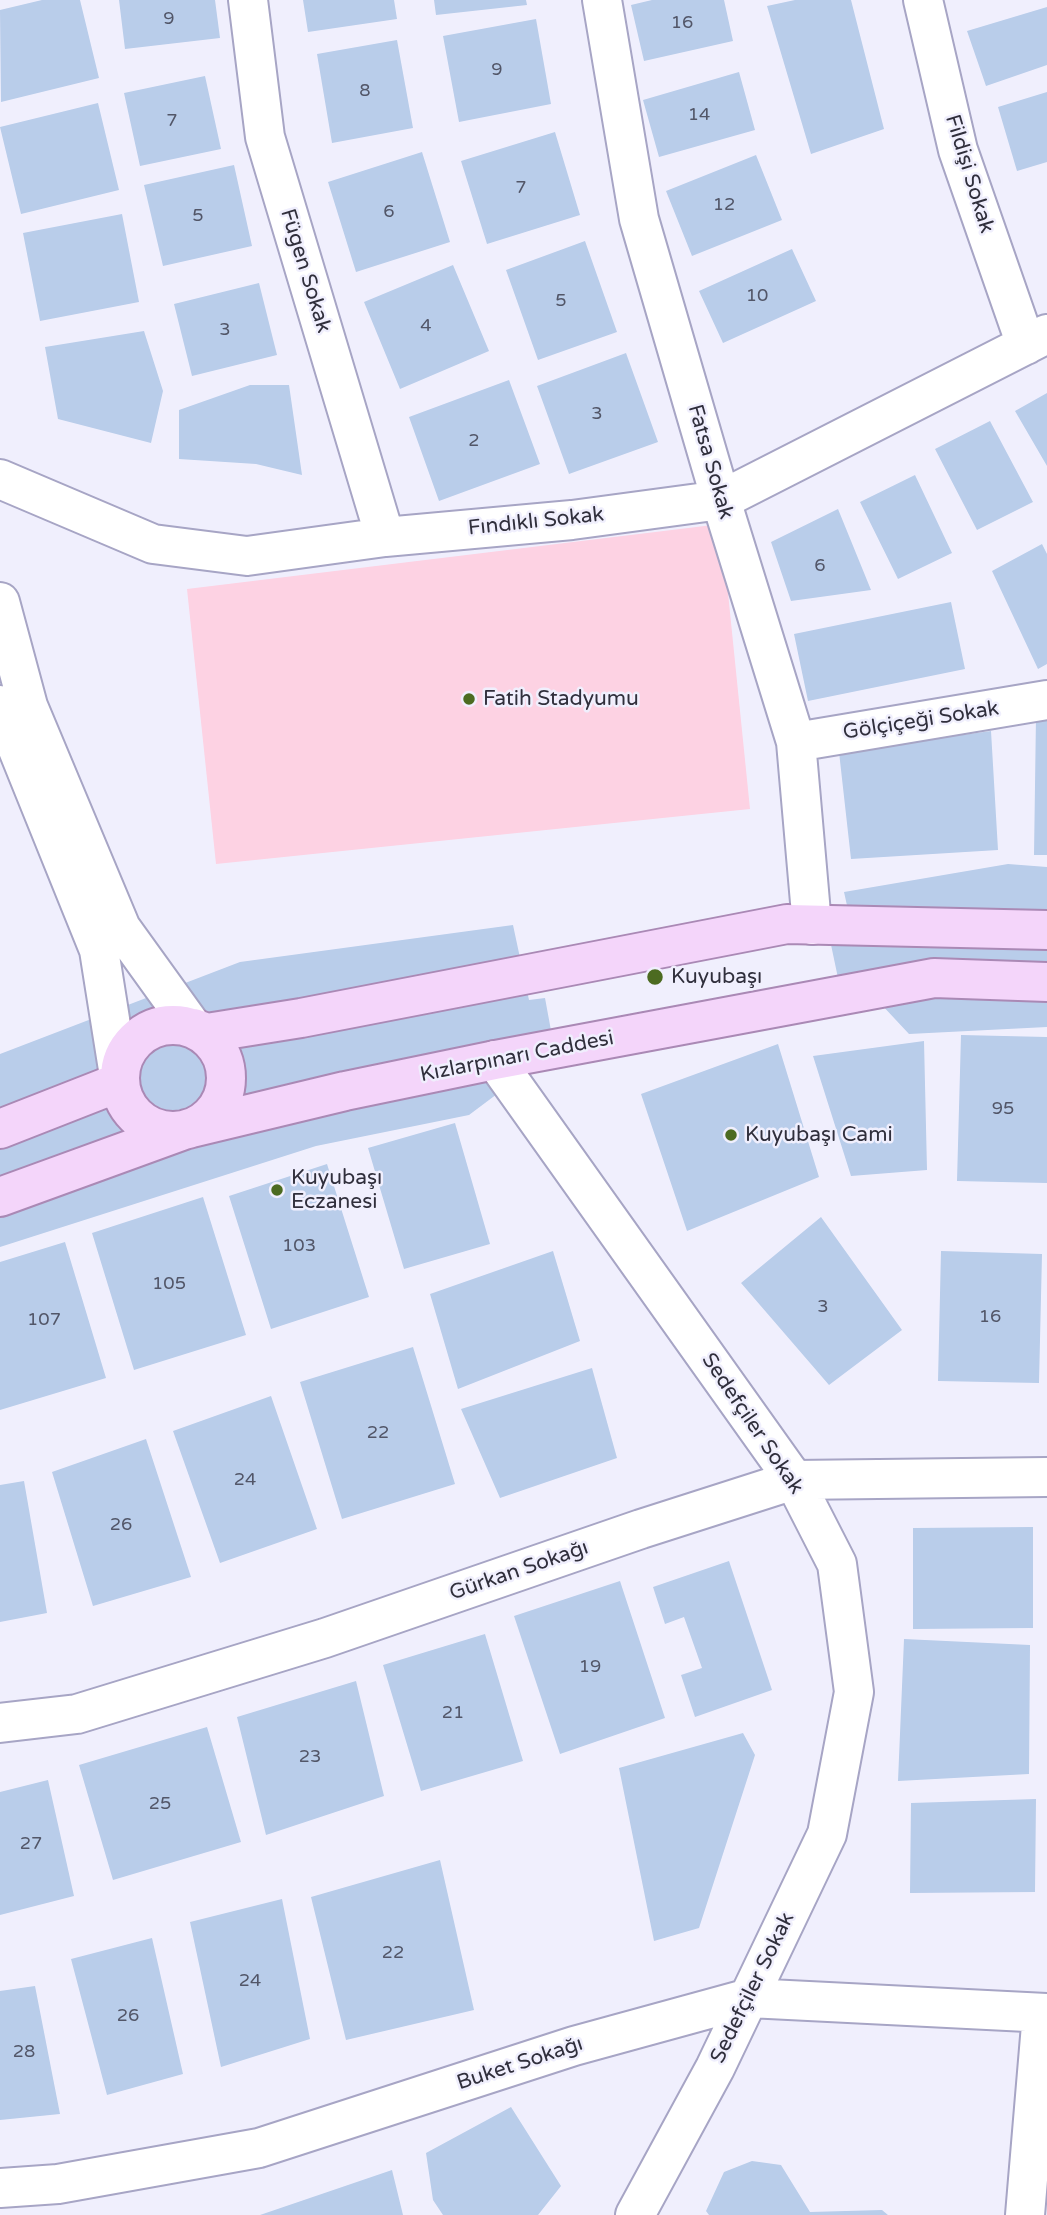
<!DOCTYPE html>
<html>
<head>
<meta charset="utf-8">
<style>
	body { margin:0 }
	canvas { display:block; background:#f0effd }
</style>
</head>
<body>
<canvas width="1047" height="2215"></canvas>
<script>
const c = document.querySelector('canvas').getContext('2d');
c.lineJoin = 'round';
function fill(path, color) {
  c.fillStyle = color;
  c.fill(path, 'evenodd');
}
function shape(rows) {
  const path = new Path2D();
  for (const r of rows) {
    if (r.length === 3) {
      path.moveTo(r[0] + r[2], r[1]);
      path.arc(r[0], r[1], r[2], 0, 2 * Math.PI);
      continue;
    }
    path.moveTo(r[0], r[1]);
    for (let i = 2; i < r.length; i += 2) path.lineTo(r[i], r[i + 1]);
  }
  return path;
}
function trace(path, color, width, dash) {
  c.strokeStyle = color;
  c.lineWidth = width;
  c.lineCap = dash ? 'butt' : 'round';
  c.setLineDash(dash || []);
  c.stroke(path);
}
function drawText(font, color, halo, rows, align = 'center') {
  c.font = font + ' "Varela Round",sans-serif';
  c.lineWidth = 5;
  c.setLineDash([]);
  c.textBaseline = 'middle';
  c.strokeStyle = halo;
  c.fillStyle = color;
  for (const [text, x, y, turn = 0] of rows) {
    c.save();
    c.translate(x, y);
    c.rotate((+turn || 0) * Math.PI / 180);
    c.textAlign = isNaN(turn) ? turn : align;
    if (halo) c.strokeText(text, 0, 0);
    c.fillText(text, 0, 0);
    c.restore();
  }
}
const green = shape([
	[721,524,750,809,216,864,187,589]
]);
const building = shape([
	[42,0,80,0,99,78,1,102,0,10],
	[119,0,215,0,220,38,125,49],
	[303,0,394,0,397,19,308,32],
	[434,0,526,0,527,5,436,15],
	[652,0,724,0,733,41,644,61,631,5],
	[795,0,851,0,884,129,811,154,767,6],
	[1047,7,1047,65,986,86,967,31],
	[536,19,551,104,459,122,443,36],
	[397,40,413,128,332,143,317,54],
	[739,72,755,130,659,157,643,100],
	[205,76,221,149,140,166,124,93],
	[1047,92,1047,162,1017,171,998,107],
	[98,103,119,190,21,214,0,127],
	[555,132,580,215,487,244,461,161],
	[422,152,450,242,356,272,328,182],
	[756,155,782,220,692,256,666,191],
	[234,165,252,246,163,266,144,185],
	[122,214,139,302,40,321,23,233],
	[585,241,617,332,538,360,506,270],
	[792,249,816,301,723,343,699,291],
	[453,265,489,351,400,389,364,302],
	[259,283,277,355,192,376,174,304],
	[144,331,163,391,151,443,58,419,45,347],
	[626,353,658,442,569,474,537,386],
	[509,380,540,464,439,501,409,417],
	[250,385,289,385,302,475,256,464,179,459,179,410],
	[1047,393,1047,466,1015,411],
	[990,421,1033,502,977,530,935,449],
	[915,475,952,553,898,579,860,502],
	[838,509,871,590,791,601,771,542],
	[1042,544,1047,554,1047,664,1038,669,992,571],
	[951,602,965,669,808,701,794,634],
	[1036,716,1047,716,1047,855,1034,855],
	[991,731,998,850,851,859,839,752],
	[1008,864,1047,867,1047,1027,909,1034,866,988,838,978,830,940,854,937,844,892],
	[513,925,529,1000,545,998,552,1036,541,1061,469,1115,316,1146,0,1247,0,1054,240,962],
	[961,1035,1047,1037,1047,1183,957,1181],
	[924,1041,927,1170,851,1176,813,1056],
	[778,1044,819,1177,687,1231,641,1094],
	[455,1123,490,1244,404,1269,368,1148],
	[327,1164,369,1297,271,1329,229,1196],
	[203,1197,246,1335,134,1370,92,1233],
	[821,1217,902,1330,829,1385,741,1283],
	[65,1242,106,1378,0,1410,0,1262],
	[553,1251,580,1341,458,1389,430,1294],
	[941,1251,1042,1254,1039,1383,938,1381],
	[413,1347,455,1484,342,1519,300,1382],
	[592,1368,617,1458,500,1498,461,1409],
	[271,1396,317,1529,220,1563,173,1431],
	[146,1439,191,1577,93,1606,52,1472],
	[24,1481,47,1613,0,1622,0,1485],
	[1033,1527,1033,1628,913,1629,913,1528],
	[729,1561,772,1690,695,1717,681,1675,702,1668,684,1617,665,1624,653,1587],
	[620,1581,665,1718,560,1754,514,1616],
	[485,1634,523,1761,421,1791,383,1665],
	[904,1639,1030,1645,1029,1774,898,1781],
	[356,1681,384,1796,266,1835,237,1717],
	[207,1727,241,1842,113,1880,79,1765],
	[743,1733,755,1755,699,1928,654,1941,619,1768],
	[48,1780,74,1896,0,1915,0,1792],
	[1036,1799,1035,1892,910,1893,911,1803],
	[440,1860,474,2010,346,2040,311,1897],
	[282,1899,310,2039,221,2067,190,1922],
	[152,1938,183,2074,107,2095,71,1959],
	[35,1986,60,2114,0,2120,0,1991],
	[511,2107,561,2186,538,2215,443,2215,433,2200,426,2153],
	[752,2161,781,2165,810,2212,882,2210,888,2215,709,2215,706,2211,724,2172],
	[392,2170,403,2215,260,2215]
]);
const minor = shape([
	[248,0,265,137,385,537],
	[602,0,639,219,721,500,796,742,812,925],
	[923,0,958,150,1026,345],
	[0,479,153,544,247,556,385,537,572,520,721,500,1047,334],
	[0,602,28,706,121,928,193,1028],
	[0,705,99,950,120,1082],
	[796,742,1047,700],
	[495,1060,794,1480,837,1564,854,1692,827,1834,715,2068,635,2215],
	[0,1723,77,1714,325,1638,641,1529,794,1480,1047,1477],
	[0,2188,58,2184,259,2148,574,2046,749,1998,1047,2013],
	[1025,2215,1042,2013]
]);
const major = shape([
	[173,1078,53],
	[193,1028,207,1033,301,1018,787,924,1047,930],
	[0,1129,120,1082],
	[0,1197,187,1129,345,1091,495,1060,934,978,1047,982]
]);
const markers = [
	[469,699,7,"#4c6b21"],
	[655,977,9,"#4c6b21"],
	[731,1135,7,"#4c6b21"],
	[277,1190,7,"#4c6b21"]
];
const numberNames = [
	["9",169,19],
	["16",682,23],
	["9",497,70],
	["8",365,91],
	["14",699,115],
	["7",172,121],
	["7",521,188],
	["12",724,205],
	["6",389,212],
	["5",198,216],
	["10",757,296],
	["5",561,301],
	["4",426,326],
	["3",225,330],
	["3",597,414],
	["2",474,441],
	["6",820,566],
	["95",1003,1109],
	["103",299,1246],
	["105",169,1284],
	["3",823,1307],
	["16",990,1317],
	["107",44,1320],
	["22",378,1433],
	["24",245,1480],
	["26",121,1525],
	["19",590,1667],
	["21",453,1713],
	["23",310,1757],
	["25",160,1804],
	["27",31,1844],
	["22",393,1953],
	["24",250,1981],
	["26",128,2016],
	["28",24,2052]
];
const streetNames = [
	["Fildişi Sokak",969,174,73],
	["Fügen Sokak",305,271,73],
	["Fatsa Sokak",710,462,74],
	["Fındıklı Sokak",536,522,-6],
	["Gölçiçeği Sokak",921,721,-9],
	["Kızlarpınarı Caddesi",517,1057,-11],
	["Sedefçiler Sokak",752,1424,56],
	["Gürkan Sokağı",519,1571,-19],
	["Sedefçiler Sokak",753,1988,-64],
	["Buket Sokağı",520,2064,-18]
];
const poiNames = [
	["Fatih Stadyumu",483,699],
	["Kuyubaşı",671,977],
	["Kuyubaşı Cami",745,1135],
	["Kuyubaşı",291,1178],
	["Eczanesi",291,1202]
];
fill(green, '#fdd2e3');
fill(building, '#b9cdea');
trace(minor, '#a7a5c5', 42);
trace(major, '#aa89b5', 42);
trace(minor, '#fff', 38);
trace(major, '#f4d5fa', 38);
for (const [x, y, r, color] of markers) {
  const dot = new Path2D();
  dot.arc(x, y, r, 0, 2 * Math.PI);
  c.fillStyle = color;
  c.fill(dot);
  trace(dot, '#f0effd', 2.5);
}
drawText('18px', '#525668', null, numberNames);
drawText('21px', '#302f3c', '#f0effd', streetNames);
drawText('21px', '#302f3c', '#f0effd', poiNames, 'left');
</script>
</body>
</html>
